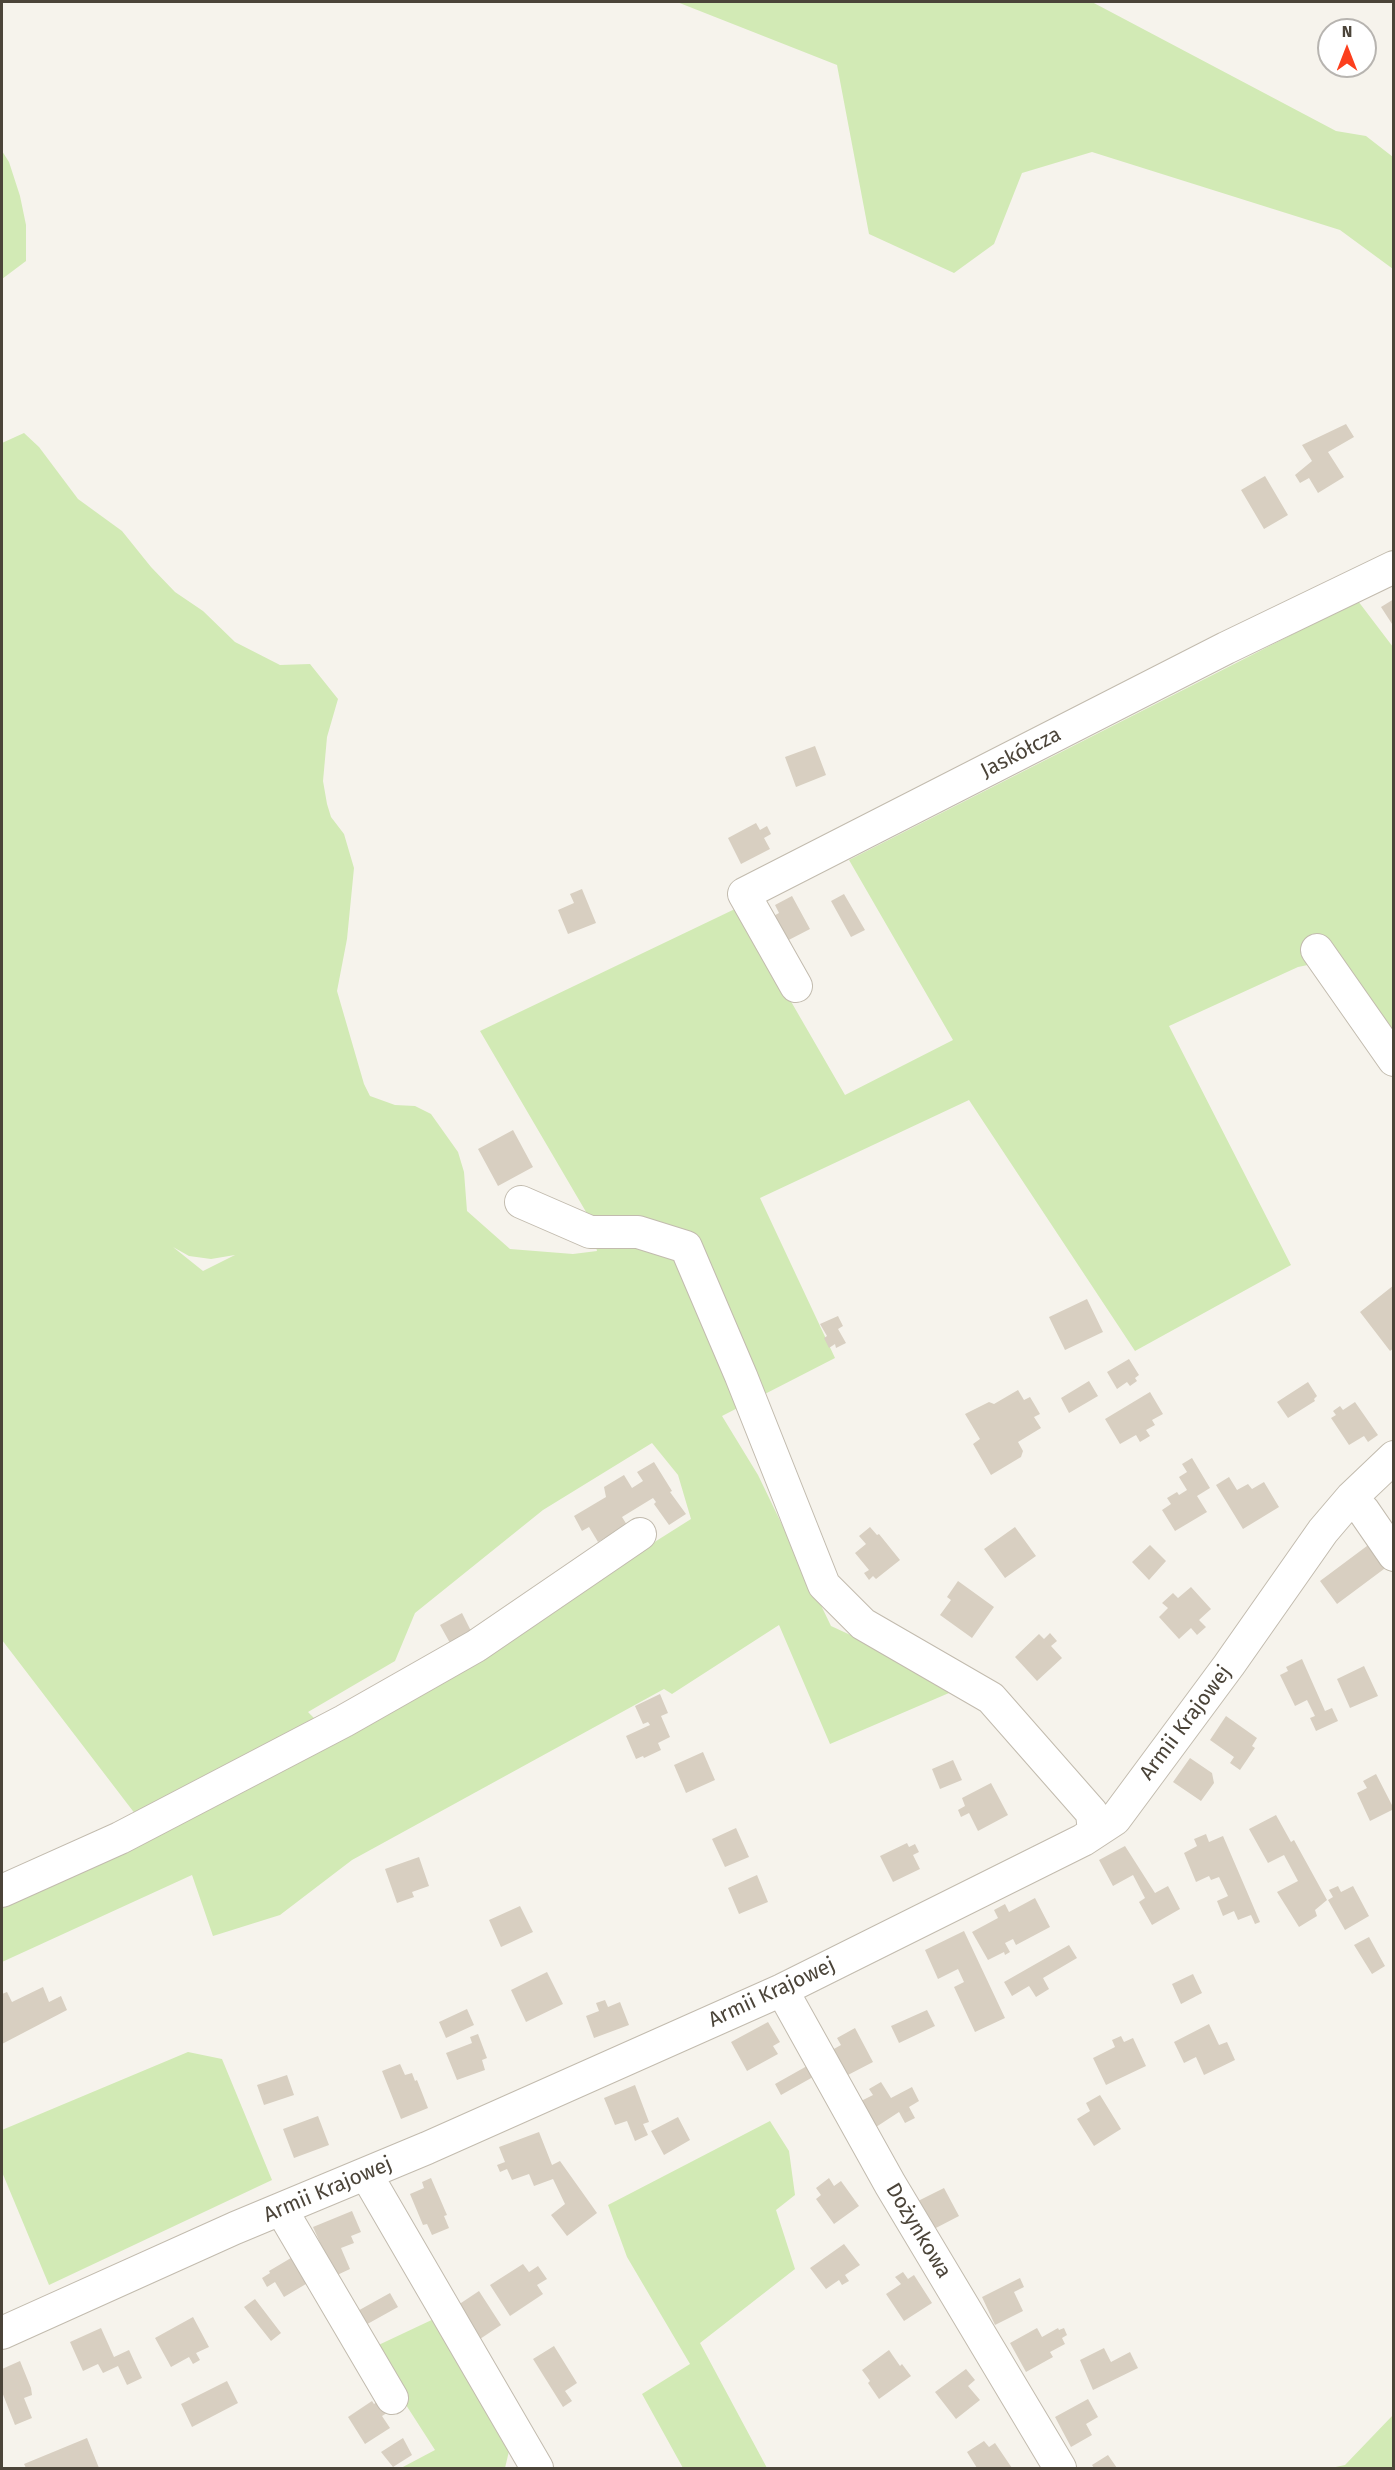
<!DOCTYPE html>
<html>
<head>
<meta charset="utf-8">
<style>
	body { margin:0 }
	#map { position:relative; width:1395px; height:2470px; overflow:hidden; background:#f6f3ec; font-family:"Fira Sans",sans-serif }
	canvas { display:block }
	.frame { position:absolute; inset:0; border:3px solid #4b4439; pointer-events:none }
	.north { position:absolute; left:1317px; top:18px; width:60px; height:60px; box-sizing:border-box; background:#fff; border:2px solid #b7b4b0; border-radius:50%; rotate:0deg; font-size:16px; font-weight:700; line-height:24px; text-align:center; color:#4b4439 }
	.north::after { content:''; display:block; margin:auto; width:21px; height:27px; background:#fc3f1d; clip-path:polygon(50% 0,100% 100%,50% 72%,0 100%) }
</style>
</head>
<body>
<div id="map">
<canvas width="1395" height="2470"></canvas>
<div class="frame"></div>
<div class="north">N</div>
</div>
<script>
const c = document.querySelector('canvas').getContext('2d');
c.lineJoin = 'round';
function fill(path, color) {
  c.fillStyle = color;
  c.fill(path, 'evenodd');
}
function shape(rows) {
  const path = new Path2D();
  for (const r of rows) {
    path.moveTo(r[0], r[1]);
    for (let i = 2; i < r.length; i += 2) path.lineTo(r[i], r[i + 1]);
  }
  return path;
}
function trace(path, color, width, dash) {
  c.strokeStyle = color;
  c.lineWidth = width;
  c.lineCap = dash ? 'butt' : 'round';
  c.setLineDash(dash || []);
  c.stroke(path);
}
function drawText(font, color, halo, rows, align = 'center') {
  c.font = font + ' "Fira Sans",sans-serif';
  c.lineWidth = 4.5;
  c.setLineDash([]);
  c.textBaseline = 'middle';
  c.strokeStyle = halo;
  c.fillStyle = color;
  for (const [text, x, y, turn = 0] of rows) {
    c.save();
    c.translate(x, y);
    c.rotate((+turn || 0) * Math.PI / 180);
    c.textAlign = isNaN(turn) ? turn : align;
    if (halo) c.strokeText(text, 0, 0);
    c.fillText(text, 0, 0);
    c.restore();
  }
}
const green = shape([
	[677,2,1092,2,1336,131,1366,136,1393,157,1393,269,1340,230,1092,152,1022,173,994,244,954,273,869,234,837,65],
	[2,151,9,162,20,196,26,225,26,261,2,279],
	[24,433,39,447,78,499,122,531,151,567,175,592,203,611,235,642,280,665,310,664,338,699,327,737,323,781,327,804,331,817,344,834,354,868,347,939,337,991,364,1084,370,1096,395,1105,415,1106,431,1114,458,1152,464,1172,467,1211,510,1249,573,1254,597,1251,589,1217,480,1031,737,908,845,1095,953,1040,849,860,1358,601,1393,647,1393,1047,1332,960,1298,967,1169,1026,1291,1265,1135,1351,969,1100,760,1198,835,1358,722,1416,758,1475,831,1626,963,1687,830,1744,779,1625,672,1694,664,1689,352,1860,280,1915,213,1936,192,1875,2,1962,2,1899,577,1591,691,1519,678,1475,652,1443,543,1510,415,1613,395,1661,308,1712,319,1723,139,1819,2,1640,2,443],
	[173,1247,189,1256,211,1259,235,1255,203,1271],
	[188,2052,222,2059,272,2180,49,2285,2,2172,2,2130],
	[770,2121,789,2151,795,2195,776,2210,795,2269,700,2343,767,2468,683,2468,642,2394,690,2364,627,2257,608,2205],
	[438,2317,509,2451,505,2468,401,2468,435,2450,370,2349],
	[1393,2415,1393,2468,1331,2468,1345,2465]
]);
const building = shape([
	[1346,424,1354,437,1328,452,1344,477,1318,493,1309,478,1300,483,1295,475,1312,461,1302,445],
	[1265,476,1288,515,1264,529,1241,490],
	[1394,599,1394,627,1381,607],
	[815,746,826,775,796,787,785,757],
	[756,823,760,830,767,826,771,834,764,838,770,849,741,864,728,838],
	[582,889,596,923,568,934,558,910,574,903,570,894],
	[844,894,865,930,851,937,831,901],
	[792,896,810,929,781,944,768,919,779,913,775,905],
	[513,1130,533,1167,498,1186,478,1149],
	[1394,1285,1394,1348,1390,1351,1360,1312],
	[1087,1299,1103,1332,1065,1350,1049,1317],
	[838,1316,843,1326,838,1329,846,1343,836,1348,835,1344,829,1348,824,1338,827,1336,820,1324],
	[1129,1359,1139,1375,1135,1378,1137,1381,1130,1386,1127,1382,1117,1389,1107,1372],
	[1089,1381,1098,1396,1069,1413,1061,1398],
	[1308,1382,1317,1396,1314,1399,1315,1401,1288,1418,1277,1402],
	[1018,1390,1024,1400,1030,1397,1036,1407,1040,1414,1034,1417,1041,1428,1018,1442,1023,1451,1021,1457,991,1475,973,1444,980,1439,965,1414,989,1402,994,1404],
	[1150,1392,1163,1414,1152,1420,1155,1425,1146,1430,1150,1436,1140,1442,1136,1435,1120,1444,1105,1419],
	[1355,1402,1378,1435,1368,1442,1364,1436,1349,1445,1331,1418,1336,1415,1333,1411,1340,1406,1343,1410],
	[1192,1458,1210,1488,1197,1496,1207,1512,1175,1531,1162,1510,1171,1504,1167,1498,1177,1492,1179,1495,1187,1490,1179,1477,1187,1472,1182,1464],
	[654,1462,672,1491,670,1492,686,1514,669,1525,654,1504,656,1502,653,1498,622,1517,627,1525,598,1542,589,1527,582,1531,574,1516,606,1497,604,1487,624,1475,632,1488,643,1481,637,1472],
	[1229,1477,1237,1490,1248,1484,1252,1489,1264,1482,1279,1507,1243,1529,1216,1485],
	[870,1527,877,1535,879,1534,900,1560,876,1579,873,1576,869,1580,864,1573,869,1570,855,1553,866,1544,859,1536],
	[1015,1527,1036,1556,1005,1578,984,1549],
	[1371,1543,1388,1566,1337,1604,1320,1581],
	[1150,1545,1166,1561,1149,1580,1132,1562],
	[958,1581,994,1607,972,1638,940,1615,951,1600,947,1597],
	[1191,1587,1211,1609,1199,1620,1206,1627,1197,1635,1191,1628,1179,1639,1159,1617,1168,1608,1162,1603,1173,1593,1178,1598],
	[462,1613,471,1631,450,1643,440,1625],
	[1050,1633,1057,1641,1051,1646,1062,1658,1037,1681,1015,1657,1039,1634,1044,1639],
	[1302,1659,1325,1711,1332,1708,1338,1721,1316,1731,1310,1718,1315,1716,1307,1700,1295,1706,1280,1675,1288,1671,1286,1667],
	[1364,1666,1378,1696,1350,1708,1337,1679],
	[660,1694,668,1713,661,1716,670,1737,658,1743,661,1750,644,1758,643,1756,636,1759,626,1736,650,1725,648,1722,643,1724,635,1706],
	[1226,1716,1257,1738,1252,1746,1255,1748,1240,1770,1230,1763,1234,1757,1210,1740],
	[703,1752,715,1780,686,1793,674,1765],
	[1190,1758,1212,1773,1214,1783,1201,1801,1173,1782],
	[953,1760,962,1780,940,1789,932,1769],
	[1376,1774,1394,1809,1370,1821,1357,1793,1367,1788,1363,1781],
	[991,1783,1008,1815,978,1831,969,1813,961,1817,958,1810,965,1806,962,1798],
	[1276,1815,1291,1842,1294,1840,1327,1900,1315,1910,1317,1916,1299,1927,1277,1892,1298,1881,1284,1855,1268,1863,1249,1829],
	[736,1828,749,1857,725,1867,712,1839],
	[1206,1834,1209,1842,1223,1836,1260,1922,1255,1924,1251,1915,1238,1920,1234,1911,1223,1916,1217,1901,1228,1896,1219,1877,1211,1880,1209,1876,1196,1882,1184,1853,1197,1846,1194,1839],
	[907,1843,909,1847,915,1844,919,1852,913,1855,920,1869,893,1882,880,1856],
	[1125,1846,1155,1893,1168,1886,1180,1909,1152,1925,1139,1902,1145,1898,1133,1875,1113,1886,1099,1860],
	[419,1857,429,1886,412,1892,414,1897,397,1903,385,1869],
	[757,1875,768,1902,739,1914,728,1888],
	[1338,1886,1341,1892,1353,1886,1369,1916,1345,1930,1328,1900,1333,1897,1329,1890],
	[1035,1898,1050,1927,1016,1945,1013,1939,1005,1943,1010,1952,1005,1955,1004,1952,988,1960,972,1932,998,1918,994,1910,1005,1904,1009,1912],
	[520,1906,533,1932,501,1947,489,1920],
	[964,1931,1005,2018,975,2032,954,1987,964,1982,958,1969,938,1979,925,1950],
	[1369,1937,1385,1966,1372,1974,1354,1945],
	[1069,1945,1077,1958,1043,1978,1049,1989,1036,1997,1029,1986,1012,1996,1004,1982],
	[547,1972,563,2004,526,2022,511,1990],
	[1193,1974,1202,1993,1181,2004,1172,1984],
	[43,1987,49,2002,61,1996,67,2010,2,2044,2,1994,7,1992,12,2002],
	[605,2000,608,2007,620,2002,629,2025,594,2038,586,2016,599,2011,596,2003],
	[467,2009,474,2025,446,2038,439,2022],
	[927,2010,935,2026,899,2043,891,2026],
	[768,2022,780,2042,773,2046,778,2054,747,2071,731,2042],
	[1209,2024,1219,2045,1227,2042,1235,2060,1204,2075,1196,2057,1184,2063,1174,2042],
	[855,2028,873,2062,846,2076,832,2050,841,2045,837,2038],
	[478,2034,487,2058,482,2060,485,2070,457,2080,446,2053,472,2043,470,2037],
	[1121,2036,1124,2042,1133,2038,1146,2066,1106,2085,1093,2058,1115,2047,1112,2040],
	[400,2064,405,2075,412,2073,415,2081,417,2080,428,2108,401,2119,382,2071],
	[807,2066,813,2077,781,2095,775,2084],
	[287,2075,294,2095,264,2105,257,2085],
	[881,2082,891,2098,912,2087,919,2101,909,2107,915,2118,905,2123,899,2112,873,2129,859,2102,873,2095,869,2089],
	[635,2085,649,2122,643,2124,648,2135,635,2141,627,2121,615,2125,604,2098],
	[1100,2095,1121,2129,1094,2146,1077,2119,1090,2111,1086,2103],
	[318,2116,329,2145,294,2158,283,2129],
	[678,2117,690,2140,664,2155,651,2131],
	[539,2132,552,2165,560,2161,597,2213,567,2236,551,2215,565,2204,553,2179,534,2186,529,2174,512,2180,507,2169,500,2172,497,2165,505,2162,499,2147],
	[431,2178,447,2215,444,2216,449,2228,432,2235,427,2224,423,2225,410,2194,424,2188,422,2182],
	[829,2178,834,2186,841,2181,859,2206,834,2224,816,2199,821,2195,816,2188],
	[944,2188,959,2216,932,2230,918,2201],
	[352,2211,361,2232,351,2236,354,2243,341,2248,350,2269,335,2276,313,2227],
	[844,2244,860,2265,845,2275,849,2281,842,2285,839,2280,826,2289,810,2268],
	[296,2255,311,2281,284,2297,275,2282,267,2287,262,2278,270,2273,269,2271],
	[523,2264,529,2272,538,2266,547,2279,537,2285,543,2294,510,2316,490,2285],
	[903,2272,908,2279,914,2275,932,2303,904,2321,886,2294,901,2284,895,2277],
	[1020,2278,1024,2287,1014,2292,1023,2311,995,2325,982,2297],
	[479,2291,501,2325,474,2343,452,2309],
	[390,2293,398,2307,362,2327,354,2313],
	[255,2299,281,2333,271,2341,244,2307],
	[193,2317,209,2347,196,2353,200,2360,193,2364,189,2357,171,2367,155,2338],
	[101,2328,114,2357,129,2350,142,2378,127,2385,118,2366,103,2373,98,2364,83,2371,70,2342],
	[1037,2328,1042,2337,1058,2328,1059,2330,1064,2328,1067,2335,1062,2338,1065,2344,1050,2352,1053,2357,1026,2372,1010,2343],
	[554,2346,577,2383,565,2391,572,2401,563,2407,533,2359],
	[1104,2348,1111,2362,1130,2352,1138,2368,1093,2390,1080,2360],
	[889,2350,900,2366,902,2364,911,2376,879,2399,868,2383,870,2381,862,2370],
	[20,2361,31,2388,32,2395,24,2398,32,2418,15,2425,2,2392,2,2369],
	[966,2369,975,2380,968,2386,980,2400,956,2419,935,2392],
	[227,2381,238,2403,192,2427,181,2404],
	[381,2399,390,2411,382,2416,390,2428,365,2444,348,2417,372,2401,374,2404],
	[1088,2399,1098,2417,1086,2424,1092,2435,1071,2447,1055,2417],
	[87,2438,99,2468,26,2468,24,2464],
	[403,2438,412,2455,393,2467,381,2452],
	[984,2441,989,2447,995,2443,1012,2468,977,2468,967,2452],
	[1108,2455,1117,2468,1094,2468,1092,2465]
]);
const minor = shape([
	[1317,950,1394,1060],
	[796,986,744,894,1226,648,1394,567],
	[521,1202,590,1232,638,1232,686,1247,741,1376,824,1585,863,1624,991,1698,1092,1813,1094,1832],
	[1348,1502,1363,1510,1394,1555],
	[2,1891,120,1838,344,1721,476,1646,640,1534],
	[782,1990,890,2184,1060,2468],
	[366,2174,537,2468],
	[281,2209,392,2398],
	[2,2333,235,2228,427,2148,782,1990,1083,1840,1115,1819,1229,1665,1323,1531,1352,1497,1394,1457]
]);
const streetNames = [
	["Jaskółcza",1021,753,-27],
	["Armii Krajowej",1186,1723,-53],
	["Armii Krajowej",772,1993,-25],
	["Armii Krajowej",328,2190,-23],
	["Dożynkowa",918,2231,59]
];
fill(green, '#d2eab5');
fill(building, '#d8cfc1');
trace(minor, '#c2bbae', 34);
trace(minor, '#fff', 32);
drawText('21px', '#4b4439', '#fff', streetNames);
</script>
</body>
</html>
